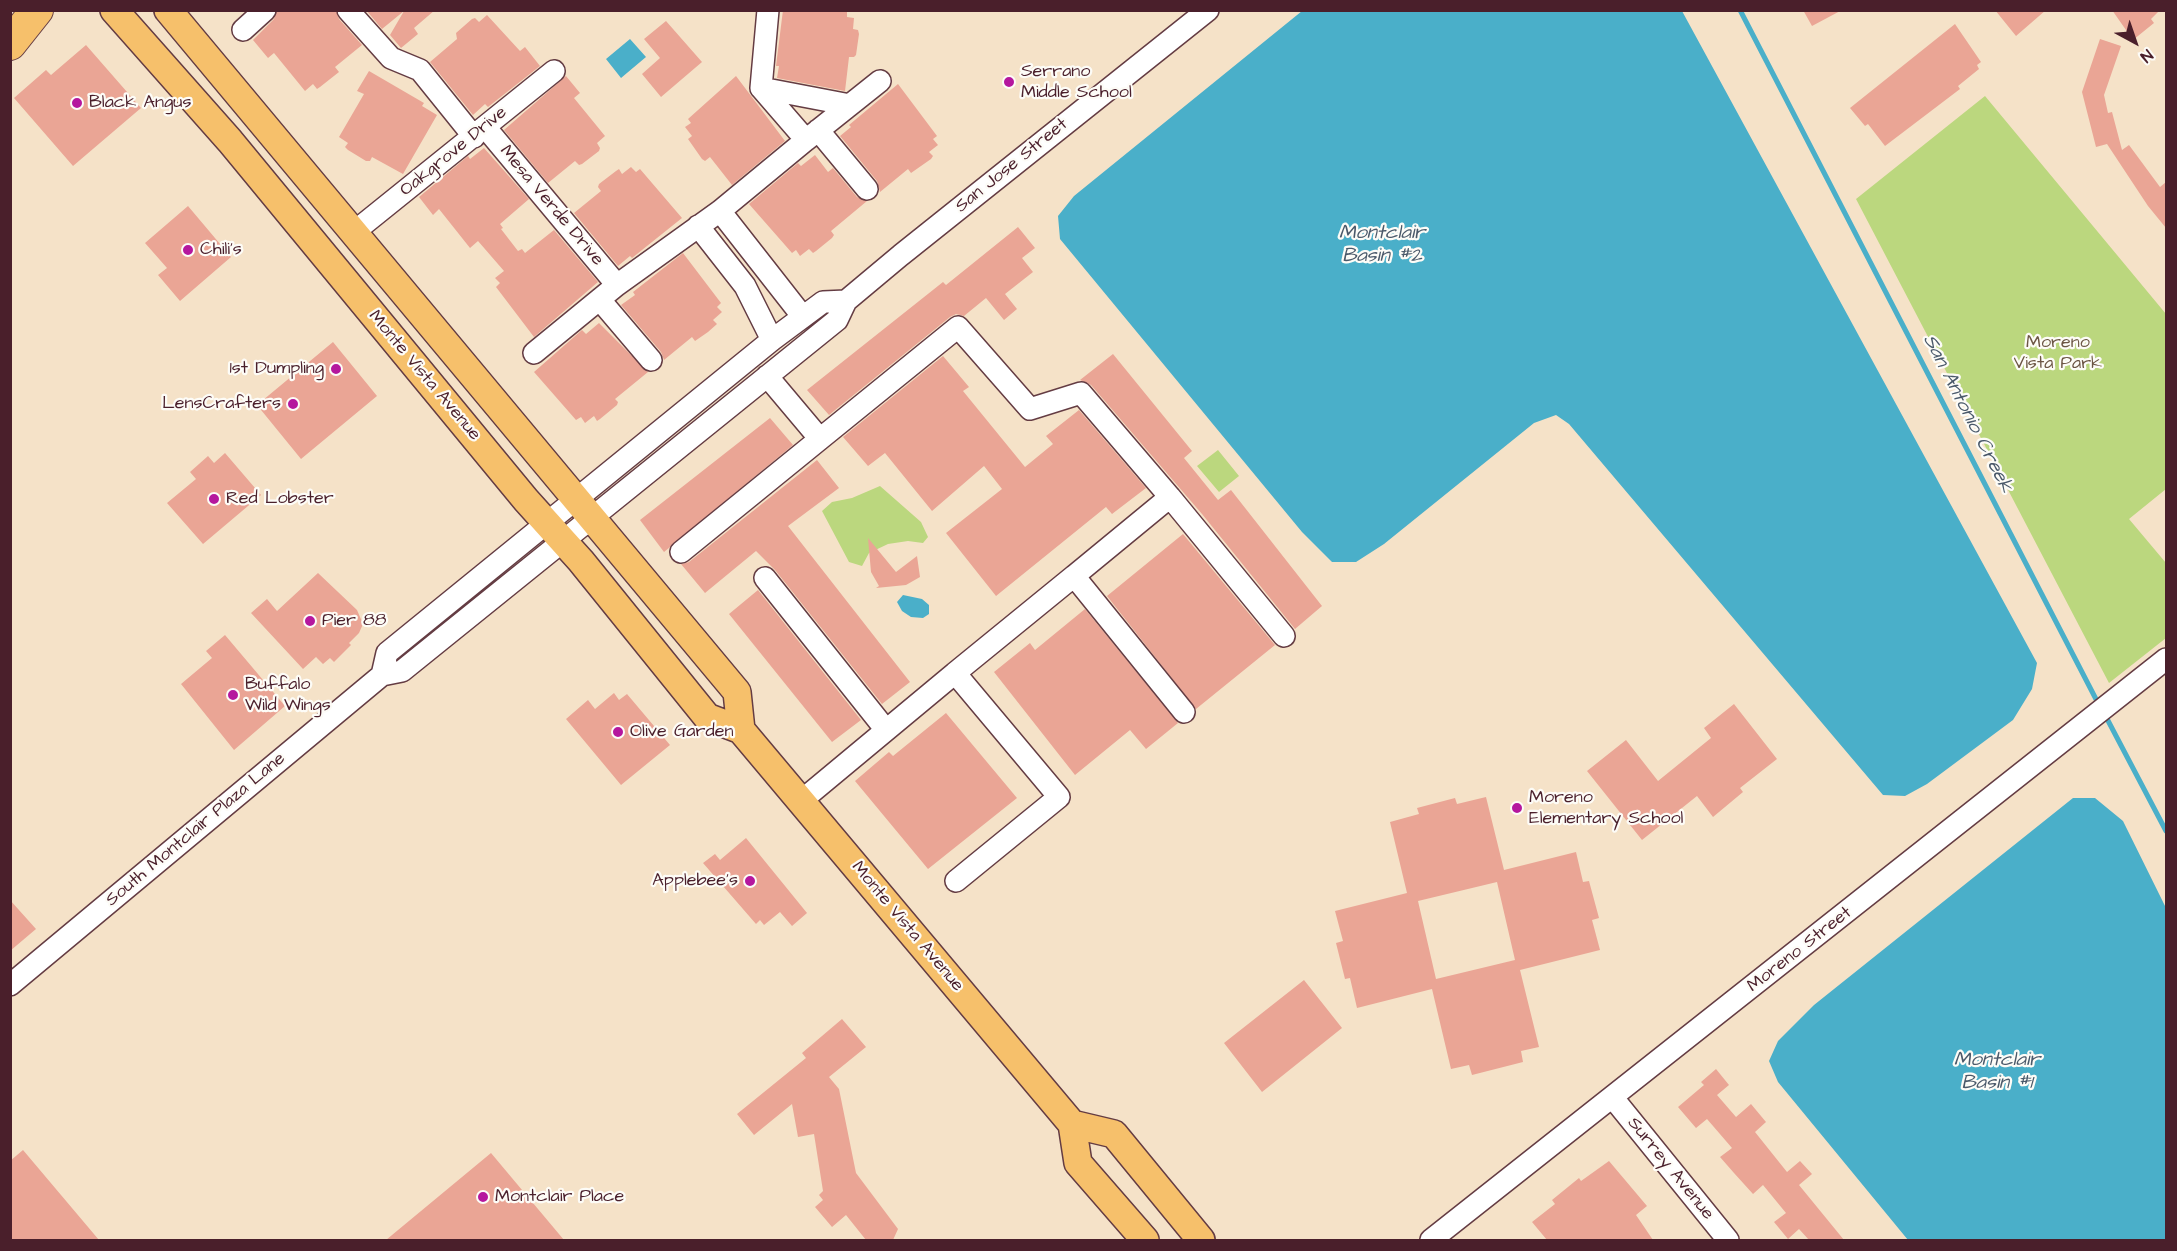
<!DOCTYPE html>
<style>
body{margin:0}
#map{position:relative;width:2177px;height:1251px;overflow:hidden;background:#f5e2c8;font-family:"Architects Daughter",sans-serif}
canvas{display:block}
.frame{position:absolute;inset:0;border:12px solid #4a1f2b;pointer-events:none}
.north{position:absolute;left:2105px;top:12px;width:60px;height:60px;-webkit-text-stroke:4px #fdfcf7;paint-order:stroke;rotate:140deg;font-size:16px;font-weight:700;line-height:24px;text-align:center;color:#4a1f2b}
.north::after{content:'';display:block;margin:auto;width:21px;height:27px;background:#4a1f2b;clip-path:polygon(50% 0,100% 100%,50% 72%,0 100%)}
</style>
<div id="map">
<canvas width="2177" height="1251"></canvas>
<div class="frame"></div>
<div class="north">N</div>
</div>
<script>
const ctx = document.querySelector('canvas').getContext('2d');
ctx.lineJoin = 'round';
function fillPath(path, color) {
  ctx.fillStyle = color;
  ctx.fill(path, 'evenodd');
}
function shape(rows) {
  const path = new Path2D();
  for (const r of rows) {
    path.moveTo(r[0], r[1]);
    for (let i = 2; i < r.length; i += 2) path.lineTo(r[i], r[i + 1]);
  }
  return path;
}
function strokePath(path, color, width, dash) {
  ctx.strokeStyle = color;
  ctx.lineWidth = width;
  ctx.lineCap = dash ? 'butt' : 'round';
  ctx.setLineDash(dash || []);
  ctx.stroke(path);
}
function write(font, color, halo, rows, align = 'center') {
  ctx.font = font + ' "Architects Daughter",sans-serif';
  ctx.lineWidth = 4.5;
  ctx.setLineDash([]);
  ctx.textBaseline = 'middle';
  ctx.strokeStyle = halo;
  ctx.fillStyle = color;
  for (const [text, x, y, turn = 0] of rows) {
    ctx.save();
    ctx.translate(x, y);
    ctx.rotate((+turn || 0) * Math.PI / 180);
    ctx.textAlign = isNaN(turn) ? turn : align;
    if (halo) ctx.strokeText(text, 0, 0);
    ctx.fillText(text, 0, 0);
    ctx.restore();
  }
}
const green = shape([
 [1985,96,2166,314,2166,489,2129,519,2166,563,2166,638,2109,683,1856,199],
 [1218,450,1239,476,1219,492,1197,466],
 [880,486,921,522,928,537,923,543,908,541,888,544,869,553,862,566,849,562,822,511,832,502,852,498]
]);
const water = shape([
 [1302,11,1682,11,2037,663,2032,689,2013,720,1927,784,1905,796,1883,795,1569,424,1556,415,1534,423,1384,544,1356,562,1332,562,1302,532,1060,239,1058,216,1074,196],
 [630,39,646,57,621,78,606,59],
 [903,595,922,599,929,605,929,614,923,618,911,617,902,611,897,602],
 [2073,798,2095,798,2123,821,2166,908,2166,1240,1908,1240,1778,1082,1769,1061,1778,1041,1814,1005]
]);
const stream = shape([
 [1740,10,2099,705],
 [2104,713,2166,831]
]);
const building = shape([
 [277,10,336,10,339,19,362,45,335,67,339,72,320,87,317,89,313,84,305,91,274,53,268,58,253,40,274,19],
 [366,10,435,10,414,28,418,34,401,48,390,35,404,11,382,29],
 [783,10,847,12,847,17,854,18,853,29,858,30,859,34,856,55,854,57,849,57,845,91,777,78,779,66,776,66],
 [1803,10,1842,10,1812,26],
 [1995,10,2046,10,2016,36],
 [2112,10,2160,10,2151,19,2154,23,2133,40],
 [487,15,520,51,525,47,540,66,488,107,485,104,473,115,430,62,457,39,456,33,472,19,475,18,479,22],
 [666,21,702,62,661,97,642,74,660,58,644,39],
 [1955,24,1981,62,1977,65,1979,69,1958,86,1960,89,1885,146,1868,124,1865,126,1850,108],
 [2100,39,2121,46,2104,95,2108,113,2112,112,2122,150,2129,145,2160,187,2166,182,2166,228,2148,206,2107,144,2096,147,2082,92],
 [86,45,141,108,73,166,14,98,46,70,51,75],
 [369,71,424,103,422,106,437,115,403,174,372,157,370,161,366,161,348,150,345,147,348,143,339,137,364,94,357,91],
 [566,76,580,93,574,98,605,136,597,143,600,148,599,151,582,164,579,165,575,161,548,183,504,130],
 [736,76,785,141,732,185,710,157,705,161,702,159,688,139,692,136,685,127,691,123,688,119],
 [898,84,937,136,933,139,938,145,929,152,933,156,931,159,911,173,908,169,880,192,877,181,840,136,851,127,849,125],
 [484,148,529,199,500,224,503,228,501,229,518,251,522,249,525,253,554,230,598,282,534,337,496,287,500,283,495,278,504,271,478,241,470,248,439,209,433,215,419,197,468,156,470,159],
 [815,155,828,172,833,168,857,197,867,201,831,231,834,235,832,238,816,251,813,253,809,249,800,256,796,250,792,253,749,204,798,163,801,166],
 [631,167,636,172,640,169,682,218,632,258,630,256,618,266,574,213,601,191,598,187,599,184,616,171,619,169,622,174],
 [188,206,231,257,180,301,158,275,167,268,145,243],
 [1018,227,1035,248,1022,258,1033,272,1005,294,1017,309,1004,320,986,298,964,316,956,314,950,317,829,415,807,390,943,282,946,285],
 [683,253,721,303,717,307,722,312,713,320,717,324,708,332,695,341,692,337,664,360,661,352,621,305,635,295,633,292],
 [599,323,648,372,615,399,618,402,617,405,600,419,597,421,594,416,585,423,581,417,576,420,534,372,582,330,586,334],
 [333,342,377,396,301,459,257,405],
 [1113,354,1192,451,1184,458,1218,500,1231,490,1322,606,1295,629,1202,514,1091,385,1080,380],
 [943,356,969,387,963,391,1025,467,1053,444,1046,436,1079,410,1146,488,1112,514,1106,507,996,596,946,533,1002,489,984,466,932,511,885,453,868,466,843,437],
 [770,418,793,445,664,552,640,520],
 [225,453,261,495,203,544,167,503,196,479,190,472,208,456,214,463],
 [817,460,839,488,788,526,910,682,882,704,775,570,756,551,705,593,681,564,689,562],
 [1183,534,1275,645,1196,709,1107,596],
 [868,538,896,572,917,556,920,577,906,585,876,588,879,586,871,572],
 [318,573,357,610,363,624,359,633,349,643,351,645,334,662,330,658,323,664,316,657,303,669,251,613,267,599,277,611],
 [758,590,861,720,832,742,729,614],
 [1085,609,1178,723,1146,749,1130,730,1075,775,994,672,1030,643,1035,650],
 [225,635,285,706,234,750,181,684,212,658,206,651],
 [614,693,619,700,627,694,670,745,621,785,566,719,588,700,595,709],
 [1734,704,1777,759,1740,788,1743,792,1713,817,1697,796,1642,840,1587,771,1626,740,1658,781,1711,738,1704,728],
 [946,713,1017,798,928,869,855,781,889,752,893,756],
 [1486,797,1504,870,1576,852,1583,882,1589,881,1599,918,1592,920,1600,950,1520,970,1539,1047,1521,1051,1523,1062,1472,1075,1469,1065,1451,1069,1432,989,1357,1008,1350,978,1345,979,1336,943,1343,941,1335,911,1407,893,1390,822,1419,814,1417,808,1455,798,1457,804],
 [1497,882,1515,960,1436,979,1418,901],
 [746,838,807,913,792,926,780,912,764,925,760,920,756,924,703,863,715,854,720,860],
 [10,900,36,929,10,951],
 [1304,980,1342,1028,1262,1092,1224,1043],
 [842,1019,866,1047,829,1077,839,1089,856,1173,898,1229,893,1240,866,1240,846,1215,832,1227,815,1207,823,1200,819,1195,823,1191,814,1134,798,1137,792,1104,754,1135,737,1114,806,1058,802,1053],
 [1716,1069,1729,1085,1717,1095,1736,1117,1751,1104,1766,1122,1755,1132,1787,1172,1800,1161,1812,1174,1799,1185,1844,1240,1809,1240,1799,1229,1788,1239,1774,1222,1786,1213,1763,1185,1753,1194,1734,1173,1720,1157,1732,1148,1707,1119,1696,1128,1678,1107,1704,1085,1701,1082],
 [23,1150,99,1240,10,1240,10,1161],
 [491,1153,564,1240,386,1240],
 [1609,1161,1647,1206,1636,1215,1653,1240,1547,1240,1532,1222,1555,1204,1552,1200,1579,1178,1581,1181]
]);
const minor = shape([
 [348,10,391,58,420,70,474,137],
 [243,30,265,10],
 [761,88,850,105],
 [761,88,768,10],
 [485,127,617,285],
 [818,130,867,189],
 [806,140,880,81],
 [720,211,803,317],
 [698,226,745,286,772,340],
 [354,232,554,71],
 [600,300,651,360],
 [534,353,617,285,720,211,806,140,761,88],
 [820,439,958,327,1030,409,1081,393,1170,497],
 [681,552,820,439,767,376],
 [1074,576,1170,497,1284,636],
 [765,578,886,730],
 [955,673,1074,576,1184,712],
 [382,675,387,653,772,340,823,302,846,301],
 [801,801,955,673,1059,797,956,881],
 [10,985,382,675,402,671,837,320,846,301,901,255,1208,10],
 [1613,1098,1728,1240],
 [1431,1240,2166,659]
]);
const major = shape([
 [114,10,230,141,526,500,581,561,707,717,741,730,1072,1124,1078,1163,1145,1240],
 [168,10,737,692,741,730],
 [1072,1124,1114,1134,1201,1240]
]);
const highway = shape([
 [10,44,37,10]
]);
const markers = [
 [1009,82,6,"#b5179e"],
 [77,103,6,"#b5179e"],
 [188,250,6,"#b5179e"],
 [336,369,6,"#b5179e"],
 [293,404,6,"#b5179e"],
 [214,499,6,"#b5179e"],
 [310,621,6,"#b5179e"],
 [233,695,6,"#b5179e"],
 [618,732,6,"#b5179e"],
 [1517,808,6,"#b5179e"],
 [750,881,6,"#b5179e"],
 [483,1197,6,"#b5179e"]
];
const poiNames = [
 ["Serrano",1021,72],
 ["Middle School",1021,93],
 ["Black Angus",89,103],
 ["Chili's",200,250],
 ["1st Dumpling",324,369,"right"],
 ["LensCrafters",281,404,"right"],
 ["Red Lobster",226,499],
 ["Pier 88",322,621],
 ["Buffalo",245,685],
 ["Wild Wings",245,706],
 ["Olive Garden",630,732],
 ["Moreno",1529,798],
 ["Elementary School",1529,819],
 ["Applebee's",738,881,"right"],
 ["Montclair Place",495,1197]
];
const streetNames = [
 ["Oakgrove Drive",454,152,-39],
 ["San Jose Street",1012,166,-39],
 ["Mesa Verde Drive",551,206,50],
 ["Monte Vista Avenue",424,376,50],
 ["South Montclair Plaza Lane",196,830,-40],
 ["Monte Vista Avenue",907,927,50],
 ["Moreno Street",1800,950,-38],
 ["Surrey Avenue",1670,1169,51]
];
const parkNames = [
 ["Moreno",2058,343],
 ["Vista Park",2058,364]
];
const waterNames = [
 ["Montclair",1382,234],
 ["Basin #2",1382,257],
 ["San Antonio Creek",1967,414,63],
 ["Montclair",1997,1061],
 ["Basin #1",1997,1084]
];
fillPath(green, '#bbd77e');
fillPath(water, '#4aafc9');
strokePath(stream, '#4aafc9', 5);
fillPath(building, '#eaa595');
strokePath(minor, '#643c43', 24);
strokePath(major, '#643c43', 30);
strokePath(highway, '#643c43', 34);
strokePath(minor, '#fff', 21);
strokePath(major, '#f6c06b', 27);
strokePath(highway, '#f6c06b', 32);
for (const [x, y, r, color] of markers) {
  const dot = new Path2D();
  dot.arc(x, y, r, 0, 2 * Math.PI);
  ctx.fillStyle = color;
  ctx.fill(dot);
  strokePath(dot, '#fdfcf7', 2);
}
write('18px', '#4a1f2b', '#fdfcf7', poiNames, 'left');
write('18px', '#4a1f2b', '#fdfcf7', streetNames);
write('18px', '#6c5644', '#fdfcf7', parkNames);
write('italic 20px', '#4a596a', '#fdfcf7', waterNames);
</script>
